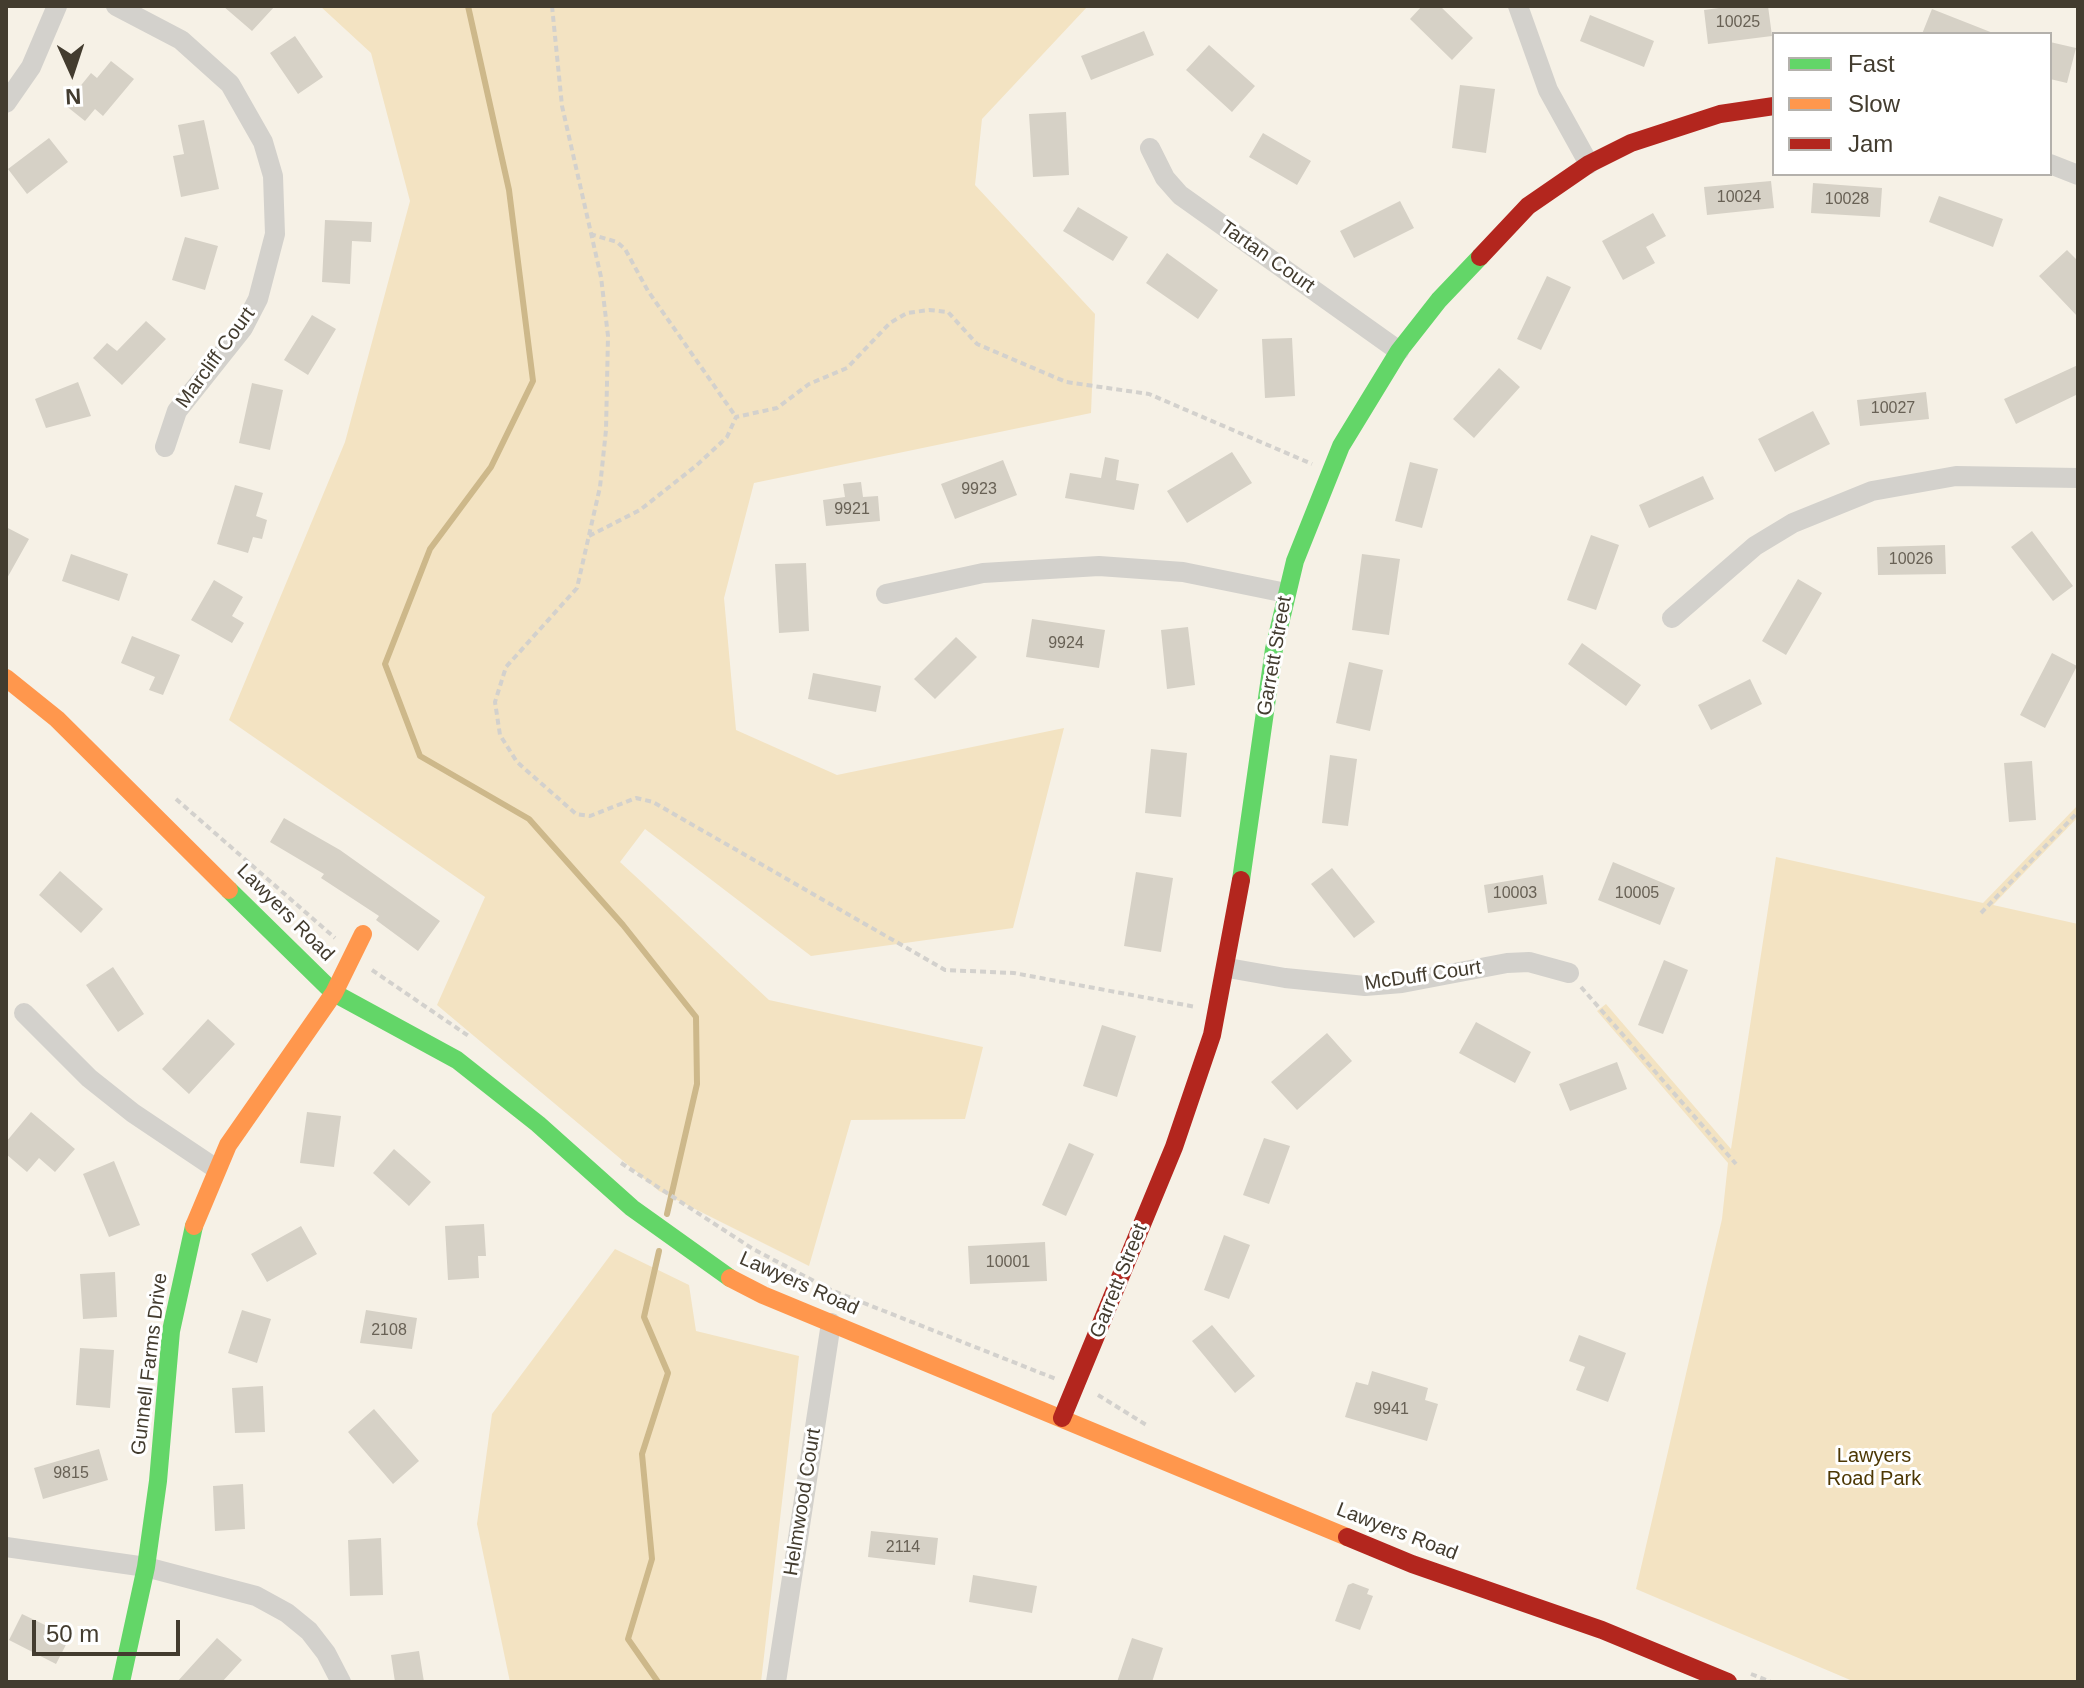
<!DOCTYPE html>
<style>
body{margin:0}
#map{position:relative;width:2084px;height:1688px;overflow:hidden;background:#f6f1e6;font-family:Helvetica,sans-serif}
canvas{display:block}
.frame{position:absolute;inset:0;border:8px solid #433c2f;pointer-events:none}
.legend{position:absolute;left:1772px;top:32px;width:280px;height:144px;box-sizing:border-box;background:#fff;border:2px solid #b4b1ac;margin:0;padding:10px 14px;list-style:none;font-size:24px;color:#433c2f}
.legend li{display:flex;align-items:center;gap:16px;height:40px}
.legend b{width:40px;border:2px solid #b4b1ac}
.north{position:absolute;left:32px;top:32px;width:80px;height:80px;-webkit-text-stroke:6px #fff;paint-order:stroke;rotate:177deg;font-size:22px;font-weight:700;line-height:32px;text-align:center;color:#433c2f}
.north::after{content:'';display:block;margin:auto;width:28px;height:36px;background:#433c2f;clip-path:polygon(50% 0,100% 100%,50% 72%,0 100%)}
.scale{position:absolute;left:32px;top:1620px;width:148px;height:36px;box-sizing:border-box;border:4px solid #433c2f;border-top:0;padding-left:10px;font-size:24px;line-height:28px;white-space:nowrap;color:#433c2f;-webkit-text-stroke:6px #fff;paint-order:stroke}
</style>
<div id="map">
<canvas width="2084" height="1688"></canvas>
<div class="frame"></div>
<ul class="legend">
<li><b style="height:10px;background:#63d668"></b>Fast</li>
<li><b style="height:10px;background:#ff974d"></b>Slow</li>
<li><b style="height:10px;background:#b3261e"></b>Jam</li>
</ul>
<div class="north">N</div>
<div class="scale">50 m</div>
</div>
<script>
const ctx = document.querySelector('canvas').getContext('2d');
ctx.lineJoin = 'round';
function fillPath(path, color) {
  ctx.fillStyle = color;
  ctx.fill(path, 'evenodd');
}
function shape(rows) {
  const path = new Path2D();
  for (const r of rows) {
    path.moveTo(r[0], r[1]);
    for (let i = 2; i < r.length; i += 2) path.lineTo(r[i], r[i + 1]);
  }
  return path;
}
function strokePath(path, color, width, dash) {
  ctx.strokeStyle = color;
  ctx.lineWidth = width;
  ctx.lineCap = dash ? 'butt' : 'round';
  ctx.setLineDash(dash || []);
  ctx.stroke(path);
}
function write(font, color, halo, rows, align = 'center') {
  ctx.font = font + ' Helvetica,sans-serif';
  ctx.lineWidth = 6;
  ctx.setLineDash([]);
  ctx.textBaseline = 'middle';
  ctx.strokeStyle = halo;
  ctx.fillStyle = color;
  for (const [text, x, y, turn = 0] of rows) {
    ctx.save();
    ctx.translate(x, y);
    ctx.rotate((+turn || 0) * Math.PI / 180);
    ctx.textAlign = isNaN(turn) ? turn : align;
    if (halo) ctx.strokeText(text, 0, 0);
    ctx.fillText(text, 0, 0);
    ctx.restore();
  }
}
const green = shape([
 [320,6,1088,6,982,119,975,185,1095,314,1091,413,754,483,724,598,736,730,837,775,1064,728,1013,928,811,956,645,829,620,862,769,1000,983,1047,965,1119,851,1120,809,1266,659,1191,437,1005,485,897,229,720,345,442,410,201,371,53],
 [2078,805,2078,817,1993,905,2078,924,2078,1682,1855,1682,1636,1589,1722,1219,1728,1163,1597,1011,1606,1004,1731,1149,1776,857,1983,903],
 [615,1249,689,1285,696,1331,799,1356,761,1682,510,1682,477,1524,492,1414]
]);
const stream = shape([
 [468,6,509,190,533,381,491,467,430,549,385,664,420,756,529,819,623,925,696,1017,697,1084,667,1214],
 [658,1682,628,1639,652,1559,642,1454,668,1373,644,1317,659,1251]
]);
const building = shape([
 [223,6,275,6,252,31],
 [1422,6,1440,6,1473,38,1452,60,1410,19],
 [1734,6,1768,6,1772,36,1708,44,1704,10],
 [1932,9,1993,33,1992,34,1922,34],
 [1590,15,1654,41,1644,67,1580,41],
 [1144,31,1154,55,1091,80,1081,56],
 [295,36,323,77,298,94,270,53],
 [2050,42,2076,48,2067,83,2050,79],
 [1209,45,1255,86,1232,112,1186,70],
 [111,61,134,79,103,116,95,109,85,121,65,105,91,73,97,78],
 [1460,85,1495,89,1486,153,1452,148],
 [1066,112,1069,175,1033,177,1029,114],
 [204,120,219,189,181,197,173,156,184,154,178,125],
 [1263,133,1311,161,1297,185,1249,157],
 [49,138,68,162,27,194,8,169],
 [1771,181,1774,208,1707,215,1704,187],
 [1813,183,1882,188,1880,217,1811,213],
 [1939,196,2003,219,1993,247,1929,222],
 [1400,201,1414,228,1354,258,1340,231],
 [1078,207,1128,237,1113,261,1063,231],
 [1653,213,1666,236,1646,247,1655,263,1623,280,1602,241],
 [325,220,372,222,371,242,352,241,350,284,322,282],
 [185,237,218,246,205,290,172,280],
 [2067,250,2078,261,2078,317,2039,276],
 [1167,253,1218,290,1198,319,1146,283],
 [1547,276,1571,287,1541,350,1517,339],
 [312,315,336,329,308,375,284,360],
 [146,321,166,339,122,385,93,358,107,343,117,351],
 [1292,338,1295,396,1265,398,1262,339],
 [2078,365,2078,394,2016,424,2004,399],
 [1499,368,1520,387,1474,438,1453,419],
 [78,382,91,416,46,428,35,399],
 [252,383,283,390,270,450,239,443],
 [1926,392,1929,419,1860,426,1857,400],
 [1813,411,1830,444,1775,472,1758,439],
 [1232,452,1252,483,1187,523,1167,491],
 [1105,457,1119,460,1116,480,1139,484,1134,510,1065,498,1070,473,1101,478],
 [1003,460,1017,495,955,519,941,484],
 [1410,462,1438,469,1422,528,1395,521],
 [1703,476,1714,499,1649,528,1639,505],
 [861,482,863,497,878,496,880,521,826,526,823,500,845,497,843,484],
 [235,485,263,493,256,516,267,520,262,539,253,537,248,553,217,544],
 [6,527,29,539,6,580],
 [2032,531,2073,586,2053,601,2011,547],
 [1591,535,1619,545,1596,610,1567,600],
 [1945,545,1946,574,1878,575,1877,547],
 [71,554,128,574,119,601,62,581],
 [1362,554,1400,559,1389,635,1352,630],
 [806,563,809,631,779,633,775,564],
 [1798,579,1822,593,1786,655,1762,641],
 [214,580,243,597,232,616,244,623,232,643,191,620],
 [1032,619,1105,630,1099,668,1026,657],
 [1188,627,1195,685,1167,689,1161,630],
 [132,636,180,655,163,695,149,690,155,677,121,663],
 [956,637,977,657,935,699,914,679],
 [1582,643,1641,685,1626,706,1568,664],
 [2052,653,2077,666,2045,728,2020,715],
 [1349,662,1383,670,1370,731,1336,723],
 [813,673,881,686,876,712,808,699],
 [1750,679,1762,704,1711,730,1698,705],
 [1151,749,1187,753,1181,817,1145,813],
 [1330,755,1357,759,1348,826,1322,823],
 [2032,761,2036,820,2009,822,2004,763],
 [284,818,340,850,440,921,418,951,376,920,379,916,321,878,324,874,270,842],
 [1613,862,1675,888,1660,925,1598,900],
 [1332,868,1375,922,1354,938,1311,884],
 [60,871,103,909,81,933,39,895],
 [1136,872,1173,878,1161,952,1124,946],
 [1543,875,1547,904,1488,913,1484,885],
 [1664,960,1688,970,1663,1034,1638,1025],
 [113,967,144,1014,118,1032,86,985],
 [208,1019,235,1044,189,1094,162,1069],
 [1476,1022,1531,1052,1515,1083,1459,1053],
 [1102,1025,1136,1036,1117,1097,1083,1086],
 [1327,1033,1352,1061,1297,1110,1271,1082],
 [1617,1062,1627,1089,1570,1111,1559,1084],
 [31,1112,75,1149,55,1172,39,1158,27,1172,6,1154,6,1142],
 [307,1112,341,1116,334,1167,300,1163],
 [1264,1138,1290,1146,1269,1204,1243,1195],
 [1069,1143,1094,1154,1066,1216,1042,1205],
 [394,1149,431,1182,409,1206,373,1173],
 [114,1161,140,1225,109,1237,83,1174],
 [484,1224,486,1256,478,1256,479,1278,448,1280,445,1226],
 [301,1226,317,1254,267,1282,251,1254],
 [1224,1235,1250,1245,1229,1299,1204,1290],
 [1045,1242,1047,1281,970,1284,968,1246],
 [115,1272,117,1317,83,1319,80,1274],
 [242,1310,271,1319,257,1363,228,1353],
 [366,1310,417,1318,412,1349,360,1343],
 [1212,1325,1255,1376,1235,1393,1192,1341],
 [1579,1335,1626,1353,1608,1402,1576,1390,1585,1367,1569,1361],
 [80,1348,114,1350,110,1408,76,1405],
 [1372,1371,1428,1388,1425,1400,1438,1404,1427,1441,1345,1417,1356,1382,1368,1385],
 [263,1386,265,1432,235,1433,232,1388],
 [374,1409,419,1461,393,1484,348,1432],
 [99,1449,108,1480,43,1499,34,1468],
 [243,1484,245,1529,215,1531,213,1486],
 [871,1531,938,1538,935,1565,868,1557],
 [381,1538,383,1595,350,1596,348,1540],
 [973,1575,1037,1586,1032,1613,969,1602],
 [1353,1583,1369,1589,1367,1594,1373,1596,1360,1630,1335,1621,1348,1585],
 [22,1614,70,1637,56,1664,9,1640],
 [217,1638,242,1660,222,1682,177,1682],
 [1132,1638,1163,1648,1152,1682,1117,1682],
 [419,1651,424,1682,395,1682,391,1655]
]);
const path = shape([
 [552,6,562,106,601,277,608,336,606,430,600,487,577,588,506,667,495,702,500,735,517,762,576,814,590,816,636,798,653,802,945,970,1014,973,1196,1007],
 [590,234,617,242,625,249,648,291,736,417],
 [589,536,640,510,697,465,727,437,736,417,777,408,809,384,847,368,890,323,907,313,929,310,948,312,977,344,1066,382,1149,394,1312,464],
 [176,799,335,938],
 [1981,913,2078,812],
 [372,970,470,1037],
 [1581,987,1736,1164],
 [621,1163,753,1249,831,1290,1056,1379],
 [1098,1395,1148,1426],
 [1751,1674,1771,1682]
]);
const street = shape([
 [116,6,181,40,230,84,263,142,273,176,275,234,258,299,243,328,177,411,165,447],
 [1518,6,1548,90,1589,164],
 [6,103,31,67,57,6],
 [1150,148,1165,178,1180,195,1399,351],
 [2050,164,2078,175],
 [886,594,983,573,1099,566,1183,572,1286,593],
 [1672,618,1755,546,1793,523,1872,491,1956,476,2078,478],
 [1228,968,1285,978,1365,986,1402,983,1507,963,1529,962,1569,973],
 [24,1013,89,1078,133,1113,215,1168],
 [6,1547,146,1567,256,1596,287,1613,309,1631,326,1653,341,1682],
 [776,1682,831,1323]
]);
const fast = shape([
 [1241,880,1274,649,1295,561,1341,446,1399,351,1439,300,1480,257],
 [229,890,334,993,457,1060,538,1124,632,1208,730,1278],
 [121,1682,146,1567,158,1481,171,1331,194,1226]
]);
const slow = shape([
 [6,678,57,719,229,890],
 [194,1226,228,1145,334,993,363,934],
 [730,1278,763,1295,1347,1537]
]);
const jam = shape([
 [1480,257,1528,206,1589,164,1631,143,1720,114,1774,106],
 [1062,1418,1174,1147,1212,1035,1241,880],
 [1347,1537,1412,1564,1602,1630,1728,1682]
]);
const numberNames = [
 ["10025",1738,23],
 ["10024",1739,198],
 ["10028",1847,200],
 ["10027",1893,409],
 ["9923",979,490],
 ["9921",852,510],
 ["10026",1911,560],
 ["9924",1066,644],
 ["10003",1515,894],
 ["10005",1637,894],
 ["10001",1008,1263],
 ["2108",389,1331],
 ["9941",1391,1410],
 ["9815",71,1474],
 ["2114",903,1548]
];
const streetNames = [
 ["Tartan Court",1267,257,35],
 ["Marcliff Court",216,358,-54],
 ["Garrett Street",1275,656,-80],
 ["Lawyers Road",285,913,45],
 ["McDuff Court",1423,976,-8],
 ["Garrett Street",1119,1281,-68],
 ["Lawyers Road",799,1284,24],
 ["Gunnell Farms Drive",150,1364,-83],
 ["Helmwood Court",803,1502,-81],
 ["Lawyers Road",1397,1532,21]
];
const parkNames = [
 ["Lawyers",1874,1456],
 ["Road Park",1874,1479]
];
fillPath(green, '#f3e3c2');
strokePath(stream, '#cdb88a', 6);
fillPath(building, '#d6d1c6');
strokePath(path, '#d3d1cd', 4, [6, 4]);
strokePath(street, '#d3d1cc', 20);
strokePath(fast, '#63d668', 18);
strokePath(slow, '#ff974d', 18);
strokePath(jam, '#b3261e', 18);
write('16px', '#686155', null, numberNames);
write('20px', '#433c2f', '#fff', streetNames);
write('20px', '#4d3804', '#fff', parkNames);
</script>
